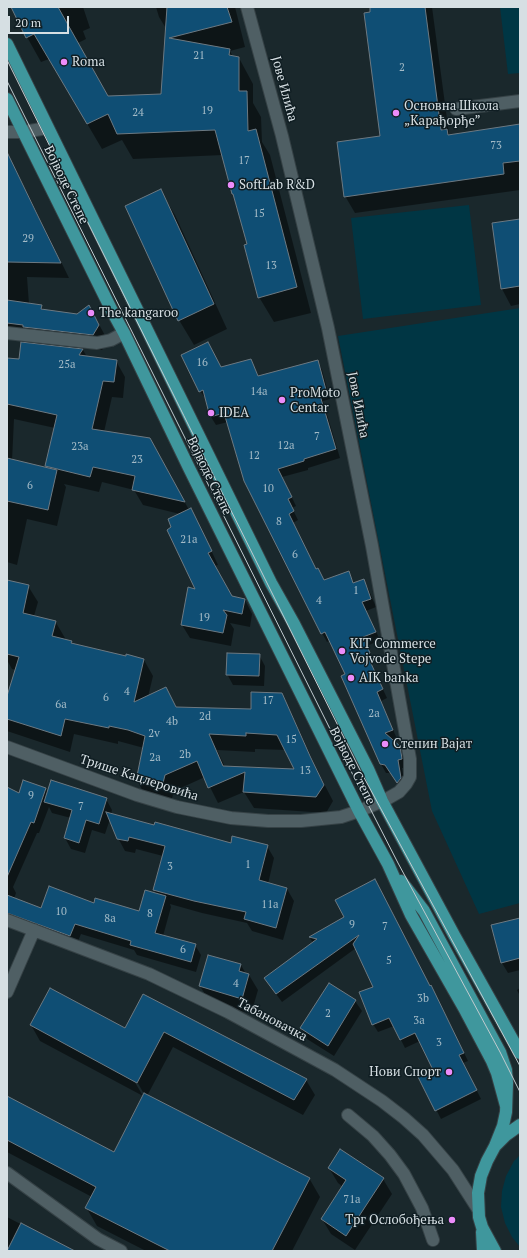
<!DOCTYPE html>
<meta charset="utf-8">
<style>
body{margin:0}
#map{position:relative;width:527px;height:1258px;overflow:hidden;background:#1a282c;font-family:"PT Serif",serif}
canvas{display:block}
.frame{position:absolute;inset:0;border:8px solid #d6dfe3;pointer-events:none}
.scale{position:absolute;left:8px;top:16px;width:61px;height:18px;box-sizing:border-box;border:2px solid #d6dfe3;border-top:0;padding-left:5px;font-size:12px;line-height:14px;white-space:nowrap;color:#d6dfe3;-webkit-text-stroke:3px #101e23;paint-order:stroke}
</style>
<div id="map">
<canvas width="527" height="1258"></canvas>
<div class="frame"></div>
<div class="scale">20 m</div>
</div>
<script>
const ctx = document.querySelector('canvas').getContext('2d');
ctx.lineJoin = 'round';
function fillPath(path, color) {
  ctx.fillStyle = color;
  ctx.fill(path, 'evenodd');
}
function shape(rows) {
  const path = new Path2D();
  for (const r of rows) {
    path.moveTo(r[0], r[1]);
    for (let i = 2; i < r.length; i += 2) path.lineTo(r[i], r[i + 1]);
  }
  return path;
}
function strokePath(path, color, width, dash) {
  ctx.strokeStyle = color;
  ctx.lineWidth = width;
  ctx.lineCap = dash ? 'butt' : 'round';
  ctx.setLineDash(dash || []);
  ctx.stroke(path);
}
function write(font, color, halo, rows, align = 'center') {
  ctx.font = font + ' "PT Serif",serif';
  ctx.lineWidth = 3;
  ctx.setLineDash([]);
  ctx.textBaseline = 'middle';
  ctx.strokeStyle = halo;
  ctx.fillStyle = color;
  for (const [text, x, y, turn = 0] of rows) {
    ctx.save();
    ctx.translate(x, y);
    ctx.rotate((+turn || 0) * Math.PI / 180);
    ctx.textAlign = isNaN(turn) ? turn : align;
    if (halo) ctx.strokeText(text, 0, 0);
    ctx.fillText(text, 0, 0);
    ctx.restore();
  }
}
const green = shape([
 [500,7,520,7,520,73,508,74],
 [469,205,481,305,363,319,351,218],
 [520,308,520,903,479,914,432,811,338,336],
 [520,1155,520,1247,512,1237,505,1223,501,1207,502,1191,506,1176,514,1161]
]);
const shadow = shape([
 [12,7,83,7,90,28,83,31,86,39,78,43,108,97,162,95,167,30,159,17,156,7,235,7,245,47,230,51,233,57,239,58,253,84,253,103,261,117,262,142,270,155,311,313,274,322,259,297,248,245,223,155,133,159,122,140,102,149,49,59,41,62,27,37],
 [371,7,432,7,449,134,450,135,520,125,520,190,355,213,345,196,381,137],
 [7,158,10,159,19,176,69,278,27,277,29,304,41,306,44,310,77,315,89,306,108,341,102,350,82,348,87,357,116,361,125,377,123,398,112,397,104,432,159,455,189,510,198,522,218,565,215,566,232,598,245,600,252,614,250,627,230,623,234,629,231,646,190,638,182,625,197,590,173,528,180,514,143,505,134,490,102,482,99,492,64,484,66,487,57,526,27,519,17,565,7,562,7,359,20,360,34,345,32,341,7,336],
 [14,419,55,428,46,466,48,469,12,461],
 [160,191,175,215,227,329,194,345,179,320],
 [520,220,520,304,511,306,502,289],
 [251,360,259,377,318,361,322,370,330,399,323,401,340,458,308,468,308,470,282,477,296,506,292,508,298,520,293,523,316,570,324,581,348,572,354,583,363,580,368,588,376,607,366,611,380,640,367,646,374,662,371,664,387,698,381,701,397,739,392,741,399,747,404,756,407,768,402,768,405,787,402,791,391,773,386,773,381,764,346,675,330,640,327,642,322,633,228,422,216,425,211,417,206,399,200,391,221,368],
 [7,581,28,586,38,602,34,616,55,621,65,638,64,640,71,642,73,645,126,657,144,660,153,676,148,697,166,689,177,708,252,710,281,694,290,710,319,774,333,801,326,813,254,808,244,792,218,803,205,777,174,791,171,802,146,797,137,780,144,748,118,741,118,744,74,734,70,752,7,731,7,691,9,692,16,670,12,669,7,660],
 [255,749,286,750,296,770,225,767,217,750,255,752],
 [259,655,265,666,264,686,233,685,227,674],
 [7,789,19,794,46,789,48,793,106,799,112,810,111,814,231,844,267,846,274,858,268,884,287,889,294,901,283,940,252,931,247,923,202,913,170,904,171,907,163,936,195,945,201,955,196,972,137,955,134,950,81,934,76,946,7,918],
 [49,807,52,813,71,818,65,838,71,849,85,853,92,830,105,834,110,819,118,838,125,851,135,853,136,849,163,856,154,890,156,894,140,912,95,905,42,909,14,899,16,893,13,887,37,833,39,833],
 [346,918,430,987,435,994,468,1061,463,1063,481,1099,441,1119,420,1078,435,1071,420,1041,405,1048,394,1026,378,1032,373,1024,374,987,356,948,282,1002,270,986,313,943,310,938],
 [520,919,520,970,508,973,502,963],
 [208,956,241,965,246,974,249,975,258,990,251,1014,209,1001,200,986],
 [520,988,520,996,517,990],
 [50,989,126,1029,144,995,306,1080,315,1095,303,1115,173,1047,147,1096,309,1178,320,1197,292,1251,146,1251,97,1226,86,1207,92,1197,7,1152,7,1097,114,1154,144,1096,144,1098,144,1094,135,1078,133,1079,143,1096,40,1041,31,1025],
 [355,1001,362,1011,334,1056,307,1039,301,1028],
 [340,1150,383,1179,392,1194,355,1250,331,1234,322,1219,343,1187,338,1183,329,1168],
 [7,1217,73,1251,7,1251]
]);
const building = shape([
 [11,7,58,7,108,96,161,94,167,7,227,7,232,22,169,38,230,49,229,55,239,57,239,91,247,91,248,131,256,129,297,287,258,298,244,245,247,244,233,194,232,194,215,130,117,134,108,114,87,124,34,34,26,38,11,7],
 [370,7,425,7,441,130,447,129,448,135,520,124,520,161,503,163,504,174,344,197,337,142,380,136,364,13,370,12,370,7],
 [7,152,36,212,61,263,7,262,7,152],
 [161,189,214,304,178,321,125,206,161,189],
 [520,219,520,286,501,289,492,223,520,219],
 [7,300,42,305,41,309,77,314,89,305,99,325,93,335,23,327,23,325,7,323,7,300],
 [21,342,83,349,79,355,117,360,114,382,103,381,92,429,150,438,185,502,132,490,135,476,93,467,90,477,45,466,57,415,7,404,7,358,19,359,21,342],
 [208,342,221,367,251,359,258,376,318,360,326,390,319,392,336,449,304,459,304,461,278,469,292,497,288,499,294,511,289,514,316,569,318,568,324,580,349,571,353,583,364,579,371,599,362,602,376,632,363,637,370,653,367,655,383,689,377,692,393,730,385,733,400,746,402,759,398,760,401,778,397,783,385,765,380,764,341,676,345,674,325,632,321,634,244,481,224,413,210,417,203,390,199,392,181,355,208,342],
 [7,458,57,470,48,510,7,501,7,458],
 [191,508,212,551,208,553,232,596,245,599,242,614,223,610,227,615,223,633,181,625,188,587,195,589,167,530,171,527,168,519,191,508],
 [7,580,29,585,23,613,56,621,52,636,72,641,71,643,126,656,126,654,144,659,134,702,166,687,176,707,251,709,251,692,282,693,310,756,324,785,316,797,243,792,245,772,208,788,197,761,165,775,162,787,136,781,145,736,128,730,109,726,109,728,65,719,61,736,7,719,7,696,19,657,7,654,7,580],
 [246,733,277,735,294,769,223,766,209,734,246,736,246,733],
 [227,653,260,654,259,676,226,675,227,653],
 [23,780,46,788,34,823,31,822,7,877,7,787,19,793,23,780],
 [51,780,107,798,99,824,86,820,79,843,64,838,72,810,44,802,51,780],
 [106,812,154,825,155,822,231,843,232,836,268,845,259,880,287,888,276,928,244,919,246,912,194,901,153,890,165,846,129,837,128,841,117,839,106,812],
 [375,879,430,986,431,985,464,1053,459,1055,477,1090,435,1111,418,1077,433,1070,415,1033,400,1040,389,1018,372,1025,359,992,373,987,353,944,359,935,276,994,264,978,317,939,309,937,344,917,335,900,375,879],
 [49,886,94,903,95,898,139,911,145,890,166,896,155,933,196,944,191,962,130,945,131,941,75,924,70,936,7,913,7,895,41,908,49,886],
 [520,918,520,958,501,963,491,925,520,918],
 [208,955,241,964,239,971,249,974,242,999,199,986,208,955],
 [329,983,356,1000,328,1046,300,1028,329,983],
 [50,988,125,1028,143,994,307,1079,294,1100,164,1032,137,1083,30,1025,50,988],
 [144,1093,310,1178,272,1251,170,1251,85,1208,96,1187,7,1140,7,1096,114,1152,144,1093],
 [340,1149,384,1178,346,1236,321,1219,346,1180,328,1168,340,1149],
 [21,1223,75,1251,7,1251,21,1223]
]);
const minor = shape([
 [456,109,520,101],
 [7,132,24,132,47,128],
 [7,333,97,343,111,340,124,333],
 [7,747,137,795,177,807,231,818,268,821,301,821,341,817,359,811,385,800,399,792,406,784,410,777,410,759,372,546,328,328,282,136,247,7],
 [7,920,149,974,228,1012,335,1070,382,1101,404,1118,423,1135,453,1170,478,1209],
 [7,992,34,930],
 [348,1115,373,1136,390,1155,404,1174,422,1208,433,1240],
 [7,1173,98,1239,121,1251]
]);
const major = shape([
 [7,44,271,583,294,624,368,769,382,801,454,935,520,1053],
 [7,99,112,311,124,333,189,468,359,811,388,864,411,915,464,1008,492,1061,497,1073,506,1106],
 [401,881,424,911,500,1052,506,1070,507,1083,506,1112,503,1126,495,1146],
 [482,1232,483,1251],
 [495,1251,482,1227,479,1217,478,1193,481,1176,487,1161,495,1146,506,1135,520,1125]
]);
const tram = shape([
 [7,60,361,772,520,1066],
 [7,81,353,775,398,863,500,1052,520,1092]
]);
const markers = [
 [64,62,4,"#ec8cfa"],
 [396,113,4,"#ec8cfa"],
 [231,185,4,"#ec8cfa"],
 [91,313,4,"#ec8cfa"],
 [282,400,4,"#ec8cfa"],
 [211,413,4,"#ec8cfa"],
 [342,651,4,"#ec8cfa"],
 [351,678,4,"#ec8cfa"],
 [385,744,4,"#ec8cfa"],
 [449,1072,4,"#ec8cfa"],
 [452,1220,4,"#ec8cfa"]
];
const numberNames = [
 ["21",199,56],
 ["2",402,68],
 ["19",207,111],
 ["24",138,113],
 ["73",496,146],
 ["17",244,161],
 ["15",259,214],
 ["29",28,239],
 ["13",271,266],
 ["16",202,363],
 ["25a",67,365],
 ["14a",259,392],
 ["7",317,437],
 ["12a",286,446],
 ["23a",80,447],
 ["12",254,456],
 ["23",137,460],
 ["6",30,486],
 ["10",268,489],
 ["8",279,522],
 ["21a",189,540],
 ["6",295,555],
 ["1",356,591],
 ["4",319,601],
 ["19",204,618],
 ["4",127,692],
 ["6",106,698],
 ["17",268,701],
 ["6a",61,705],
 ["2a",374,714],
 ["2d",205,717],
 ["4b",172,722],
 ["2v",154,734],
 ["15",291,740],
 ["2b",185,755],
 ["2a",155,758],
 ["13",305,771],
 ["9",31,796],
 ["7",81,807],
 ["1",248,865],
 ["3",170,867],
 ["11a",270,905],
 ["10",61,912],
 ["8",150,914],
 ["8a",110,919],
 ["9",352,925],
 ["7",385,927],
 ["6",183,950],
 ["5",389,961],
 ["4",236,984],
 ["3b",423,999],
 ["2",328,1014],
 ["3a",419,1021],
 ["3",439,1043],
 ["71a",352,1200]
];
const poiNames = [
 ["Roma",72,62],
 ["Основна Школа",404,106],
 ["„Карађорђе”",404,121],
 ["SoftLab R&D",239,185],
 ["The kangaroo",99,313],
 ["ProMoto",290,393],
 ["Centar",290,408],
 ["IDEA",219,413],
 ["KIT Commerce",350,644],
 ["Vojvode Stepe",350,659],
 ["AIK banka",359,678],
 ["Степин Вајат",393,744],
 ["Нови Спорт",441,1072,"right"],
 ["Трг Ослобођења",444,1220,"right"]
];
const streetNames = [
 ["Јове Илића",284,89,75],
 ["Војводе Степе",66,185,64],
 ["Јове Илића",358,405,79],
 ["Војводе Степе",209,476,64],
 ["Војводе Степе",352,766,63],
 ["Трише Кацлеровића",139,778,18],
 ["Табановачка",272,1020,28]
];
fillPath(green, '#003644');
fillPath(shadow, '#0007');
fillPath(building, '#0f4e74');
strokePath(building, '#6c7982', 1);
strokePath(minor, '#364246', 14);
strokePath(major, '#364246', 14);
strokePath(minor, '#4f5f64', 12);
strokePath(major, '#3f979d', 12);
strokePath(tram, '#c1cbcf', 1);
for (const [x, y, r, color] of markers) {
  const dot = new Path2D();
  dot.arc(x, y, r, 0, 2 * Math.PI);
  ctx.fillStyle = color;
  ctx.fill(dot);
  strokePath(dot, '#101e23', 1.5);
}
write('11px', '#a4bbc7', null, numberNames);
write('13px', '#d6dfe3', '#101e23', poiNames, 'left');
write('13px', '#d6dfe3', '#101e23', streetNames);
</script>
